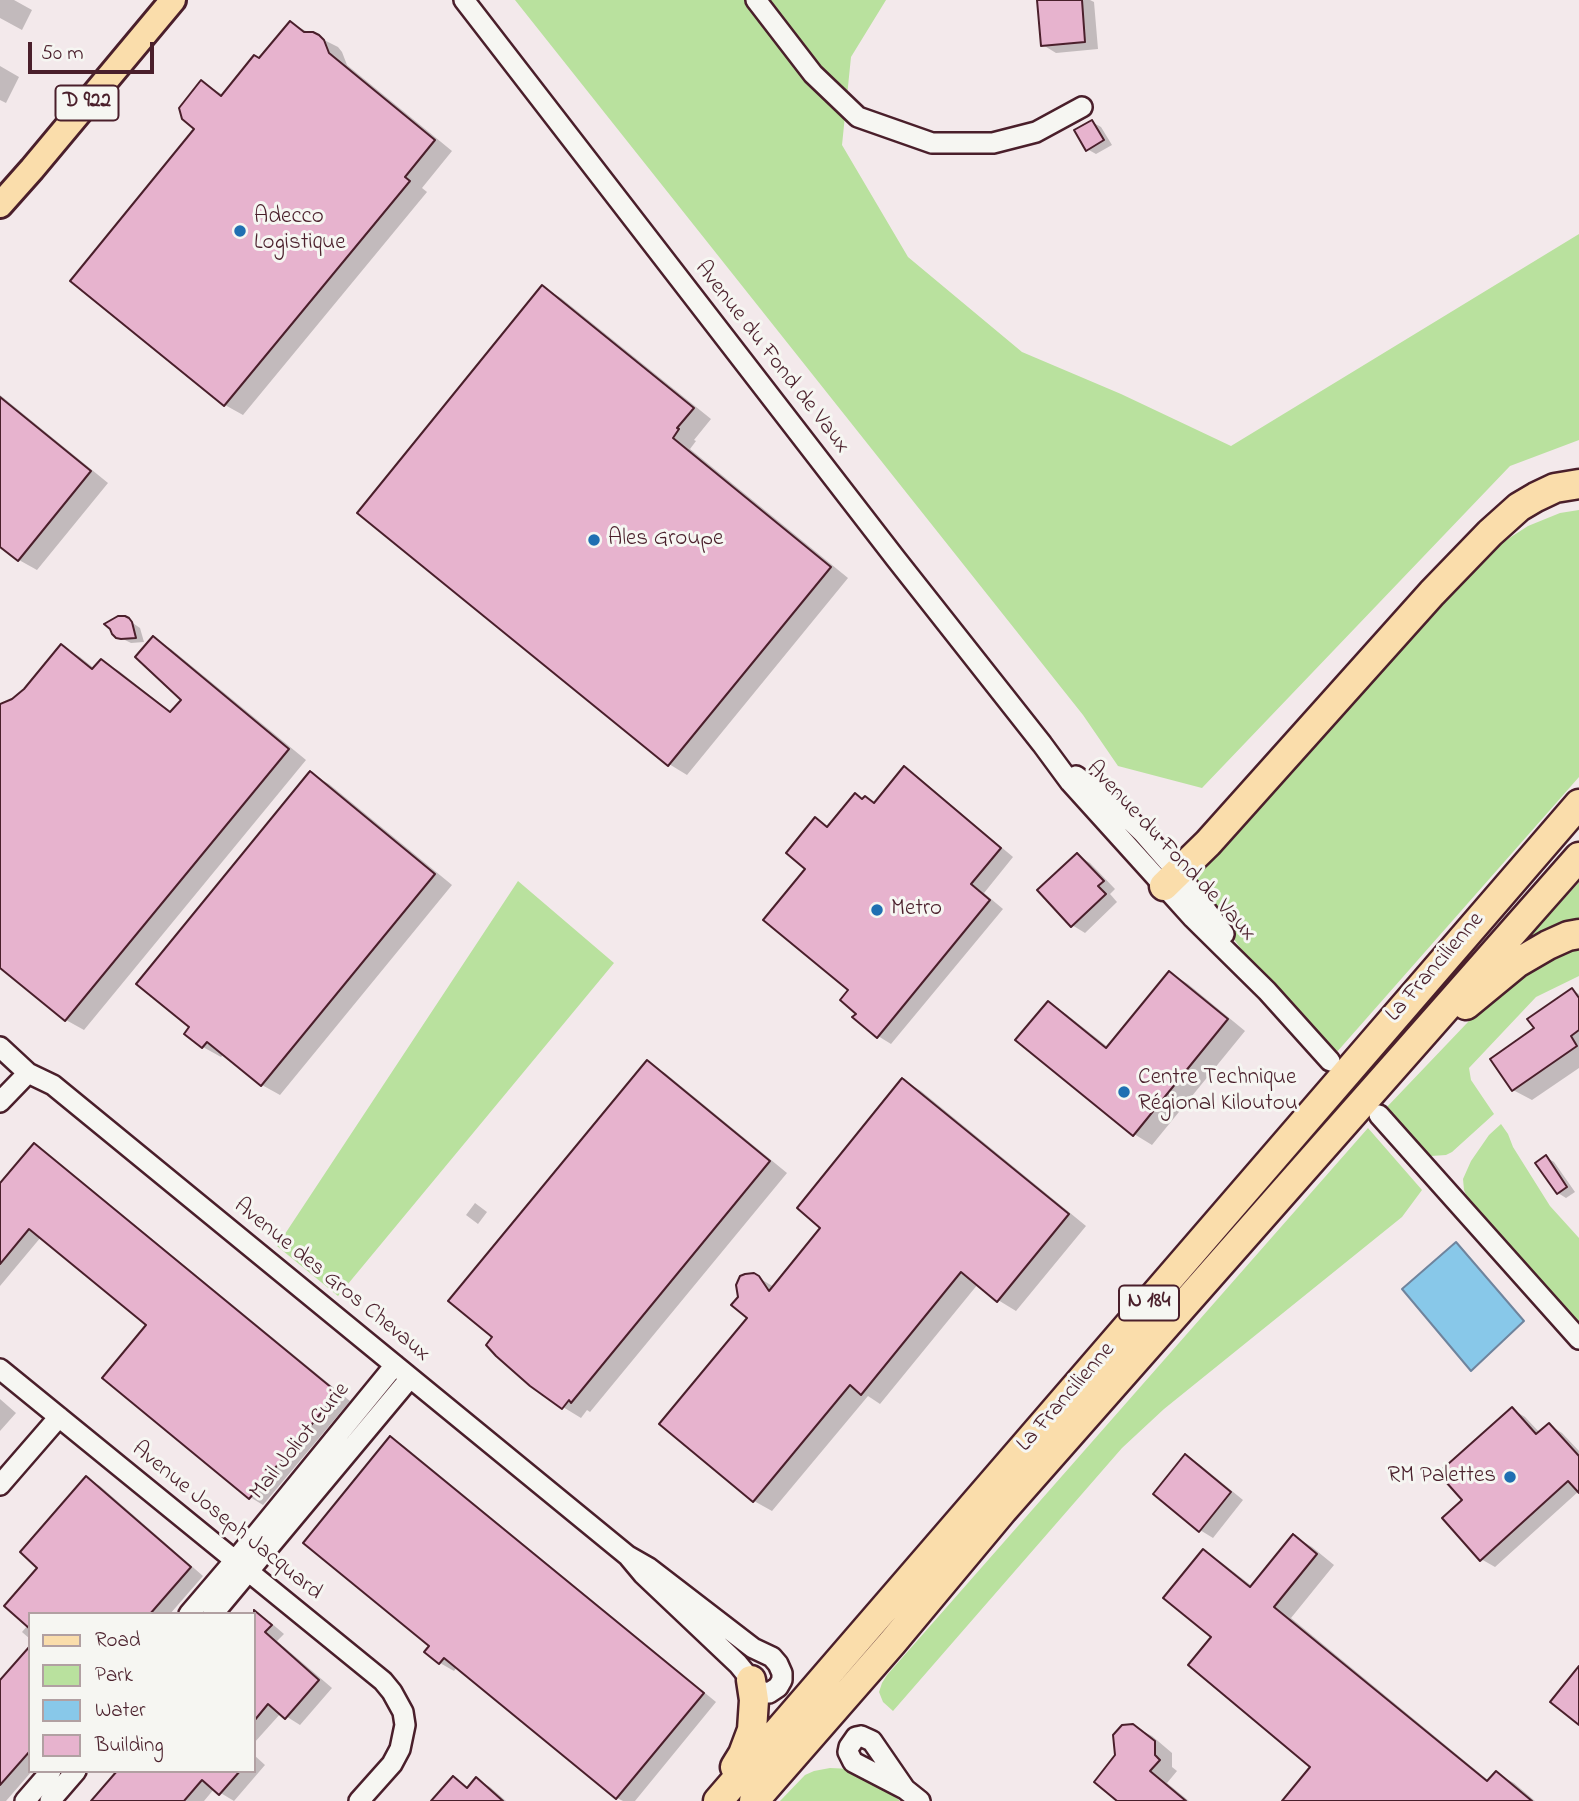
<!DOCTYPE html>
<meta charset="utf-8">
<style>
body{margin:0}
#map{position:relative;width:1579px;height:1801px;overflow:hidden;background:#f3e9eb;font-family:"Indie Flower",sans-serif}
canvas{display:block}
.legend{position:absolute;left:28px;top:1612px;width:228px;height:161px;box-sizing:border-box;background:#f6f6f2;border:2px solid #b1a0a2;margin:0;padding:9px 12px;list-style:none;font-size:21px;color:#4a1f2b}
.legend li{display:flex;align-items:center;gap:14px;height:35px}
.legend b{width:35px;border:2px solid #b1a0a2}
.scale{position:absolute;left:28px;top:42px;width:126px;height:32px;box-sizing:border-box;border:4px solid #4a1f2b;border-top:0;padding-left:9px;font-size:21px;line-height:24px;white-space:nowrap;color:#4a1f2b;-webkit-text-stroke:5px #f6f6f2;paint-order:stroke}
</style>
<div id="map">
<canvas width="1579" height="1801"></canvas>
<ul class="legend">
<li><b style="height:9px;background:#faddab"></b>Road</li>
<li><b style="height:19px;background:#b9e19e"></b>Park</li>
<li><b style="height:19px;background:#88c8e9"></b>Water</li>
<li><b style="height:19px;background:#e7b3ce"></b>Building</li>
</ul>
<div class="scale">50 m</div>
</div>
<script>
const ctx = document.querySelector('canvas').getContext('2d');
ctx.lineJoin = 'round';
function fillPath(path, color) {
  ctx.fillStyle = color;
  ctx.fill(path, 'evenodd');
}
function shape(rows) {
  const path = new Path2D();
  for (const r of rows) {
    path.moveTo(r[0], r[1]);
    for (let i = 2; i < r.length; i += 2) path.lineTo(r[i], r[i + 1]);
  }
  return path;
}
function strokePath(path, color, width, dash) {
  ctx.strokeStyle = color;
  ctx.lineWidth = width;
  ctx.lineCap = dash ? 'butt' : 'round';
  ctx.setLineDash(dash || []);
  ctx.stroke(path);
}
function write(font, color, halo, rows, align = 'center') {
  ctx.font = font + ' "Indie Flower",sans-serif';
  ctx.lineWidth = 6;
  ctx.setLineDash([]);
  ctx.textBaseline = 'middle';
  ctx.strokeStyle = halo;
  ctx.fillStyle = color;
  for (const [text, x, y, turn = 0] of rows) {
    ctx.save();
    ctx.translate(x, y);
    ctx.rotate((+turn || 0) * Math.PI / 180);
    ctx.textAlign = isNaN(turn) ? turn : align;
    if (halo) ctx.strokeText(text, 0, 0);
    ctx.fillText(text, 0, 0);
    ctx.restore();
  }
}
const green = shape([
 [515,0,886,0,851,57,842,145,908,257,1022,352,1121,394,1231,446,1579,234,1579,440,1510,466,1202,788,1118,766,1083,715],
 [1579,510,1579,777,1336,1053,1247,957,1199,891,1197,883,1199,872,1209,855,1465,576,1500,544,1528,526,1560,513],
 [518,881,614,963,338,1296,277,1246],
 [1579,882,1579,927,1529,946,1524,943],
 [1579,943,1579,976,1536,997,1469,1068,1471,1080,1494,1114,1452,1152,1446,1155,1431,1156,1422,1151,1385,1109,1509,979],
 [1501,1124,1508,1134,1513,1147,1550,1206,1579,1238,1579,1325,1470,1204,1464,1190,1463,1179,1471,1161,1489,1135],
 [1368,1128,1422,1190,1402,1217,1164,1409,1122,1448,893,1711,883,1702,879,1692,882,1683,887,1675],
 [830,1768,852,1769,879,1784,900,1801,780,1801,805,1775,814,1771]
]);
const water = shape([
 [1456,1242,1524,1321,1471,1371,1402,1289,1456,1242]
]);
const shadow = shape([
 [0,0,14,0,32,10,22,30,0,18],
 [1039,0,1090,0,1094,2,1098,49,1056,53,1043,45],
 [290,23,338,47,342,52,347,65,452,151,422,188,427,192,243,415,225,405,73,280,196,128,202,82,223,95,260,60],
 [0,66,19,77,6,103,0,100],
 [1092,122,1101,127,1112,145,1096,154,1087,149],
 [543,287,561,298,711,419,694,440,696,441,690,449,848,578,687,775,669,764],
 [0,395,108,483,37,570,19,560,0,544],
 [124,617,140,628,144,642,131,643,117,636],
 [153,638,171,649,306,760,84,1030,66,1020,0,965,0,706,13,701,25,690,62,646,80,657,95,669,101,661,119,671,172,713,183,700],
 [904,768,917,776,1013,857,984,893,1003,909,891,1044,878,1036,858,1013,807,869,815,820,829,827,866,798,876,804],
 [311,774,329,784,452,885,280,1095,262,1085,224,1054,221,1057,203,1047],
 [1077,855,1090,863,1115,889,1110,894,1117,902,1085,933,1072,925],
 [1170,973,1188,984,1245,1031,1152,1145,1134,1134,1048,1003,1066,1014,1109,1048],
 [1572,990,1579,994,1579,1068,1532,1100,1513,1090,1537,1029],
 [647,1063,665,1073,787,1173,590,1412,587,1410,581,1418,563,1407],
 [903,1080,921,1091,1086,1226,1016,1311,998,1300,978,1284,880,1404,868,1396,772,1511,754,1501,749,1317,754,1275,774,1287,823,1228],
 [34,1145,47,1153,350,1401,263,1505,250,1497,148,1325,41,1237,0,1286,0,1186],
 [1546,1157,1554,1162,1575,1192,1566,1198,1558,1193],
 [475,1203,487,1212,478,1224,466,1215],
 [0,1399,16,1413,0,1431],
 [1512,1409,1525,1417,1540,1433,1549,1425,1562,1433,1579,1451,1579,1491,1495,1567,1481,1559],
 [391,1438,404,1446,716,1702,635,1801,623,1801,617,1798,457,1667,454,1671,440,1663,427,1652,432,1646],
 [1186,1457,1199,1464,1243,1500,1213,1538,1200,1530],
 [87,1478,100,1486,203,1576,170,1614,30,1614,30,1639,22,1632,28,1625,6,1606,40,1568],
 [1294,1536,1312,1547,1334,1565,1291,1618,1489,1781,1496,1773,1514,1783,1535,1801,1284,1801,1313,1766,1213,1637,1203,1551,1221,1562,1253,1587],
 [256,1614,270,1622,284,1634,277,1641,332,1688,300,1725,281,1713,254,1743,254,1617],
 [30,1648,30,1771,32,1771,6,1801,0,1801,0,1683],
 [1133,1726,1152,1736,1172,1753,1172,1767,1177,1771,1167,1783,1189,1801,1120,1801,1117,1756],
 [254,1755,265,1765,234,1801,214,1789,204,1801,93,1801,119,1771,254,1771],
 [453,1778,469,1788,477,1780,490,1787,506,1801,434,1801]
]);
const building = shape([
 [1037,0,1082,0,1085,42,1041,46,1037,0],
 [290,21,304,32,313,32,319,35,324,40,329,53,435,140,405,177,410,181,224,406,70,281,194,129,182,119,179,108,201,80,221,96,254,55,259,58,290,21],
 [1092,120,1104,140,1086,151,1074,130,1092,120],
 [542,285,694,408,677,428,679,429,673,438,831,567,668,766,357,513,542,285],
 [0,397,91,471,18,561,0,547,0,397],
 [118,616,125,616,129,618,132,622,136,638,121,639,116,638,112,634,110,629,104,624,118,616],
 [153,636,289,749,65,1021,0,968,0,704,12,699,24,689,61,644,92,669,101,659,170,712,181,700,135,657,153,636],
 [904,766,1001,848,971,884,990,900,877,1038,852,1017,856,1014,840,1000,848,990,763,920,805,869,786,853,815,817,827,827,855,793,862,799,865,796,874,803,904,766],
 [310,771,435,874,261,1086,207,1042,202,1048,184,1034,189,1027,136,984,310,771],
 [1077,853,1104,881,1098,886,1106,894,1071,927,1037,890,1077,853],
 [1169,971,1228,1019,1133,1136,1015,1040,1048,1001,1106,1048,1169,971],
 [1572,988,1579,998,1579,1030,1571,1036,1577,1046,1512,1091,1490,1059,1534,1028,1527,1019,1572,988],
 [647,1060,770,1161,571,1403,569,1400,562,1409,530,1386,496,1356,486,1345,492,1337,448,1301,647,1060],
 [902,1078,1069,1214,997,1302,961,1272,861,1395,850,1385,753,1502,659,1424,747,1318,731,1305,738,1297,736,1285,740,1276,745,1274,754,1273,759,1276,769,1291,820,1228,797,1208,902,1078],
 [34,1143,338,1393,249,1499,102,1378,146,1325,29,1229,0,1264,0,1183,34,1143],
 [1546,1155,1567,1187,1557,1194,1535,1163,1546,1155],
 [1512,1407,1536,1434,1549,1423,1579,1456,1579,1493,1568,1481,1480,1561,1442,1518,1462,1500,1438,1473,1512,1407],
 [390,1436,704,1693,616,1799,444,1658,439,1664,424,1652,429,1646,303,1543,390,1436],
 [1185,1454,1231,1492,1199,1532,1153,1494,1185,1454],
 [86,1476,191,1567,150,1614,30,1614,30,1629,4,1606,37,1568,20,1552,86,1476],
 [1293,1534,1317,1554,1274,1607,1487,1781,1496,1771,1532,1801,1282,1801,1310,1767,1188,1665,1211,1637,1163,1598,1203,1549,1250,1587,1293,1534],
 [254,1610,272,1625,265,1632,319,1680,285,1719,268,1704,254,1721,254,1610],
 [30,1646,30,1751,0,1785,0,1680,30,1646],
 [1579,1666,1579,1725,1550,1702,1579,1666],
 [1133,1724,1155,1741,1155,1755,1160,1760,1150,1771,1186,1801,1117,1801,1094,1782,1115,1755,1113,1735,1122,1725,1133,1724],
 [117,1771,240,1771,219,1795,202,1780,184,1801,91,1801,117,1771],
 [453,1776,467,1788,476,1777,503,1801,431,1801,453,1776]
]);
const minor = shape([
 [464,0,896,559,1042,744,1070,782,1164,886,1193,918,1267,991,1330,1061],
 [756,0,813,74,858,117,932,143,993,143,1036,132,1082,107],
 [1076,776,1110,801,1143,833,1178,873,1224,934],
 [0,1047,28,1073,53,1085,628,1556],
 [0,1102,28,1073],
 [1379,1115,1579,1339],
 [0,1369,383,1681,392,1692,403,1712,405,1725,400,1749,392,1764,359,1801],
 [0,1485,59,1417],
 [628,1556,649,1568,753,1648,772,1657,778,1664,782,1673,782,1680,778,1687,769,1693,760,1691,738,1664,643,1574,628,1556],
 [189,1614,242,1552,395,1365],
 [213,1614,410,1378],
 [861,1736,872,1741,905,1789,853,1762,848,1752,849,1747,856,1737,861,1736],
 [905,1789,920,1801],
 [25,1801,51,1771],
 [50,1801,76,1771]
]);
const major = shape([
 [0,205,32,169,173,0]
]);
const highway = shape([
 [1164,886,1208,843,1432,593,1490,533,1519,507,1536,497,1555,488,1579,484],
 [1466,1005,1517,963,1548,945,1568,936,1579,934],
 [735,1767,743,1754,752,1730,754,1700,751,1680],
 [718,1801,1579,804],
 [754,1801,892,1643,1003,1510,1579,857]
]);
const markers = [
 [240,231,7,"#1f6fb2"],
 [594,540,7,"#1f6fb2"],
 [877,910,7,"#1f6fb2"],
 [1124,1092,7,"#1f6fb2"],
 [1510,1477,7,"#1f6fb2"]
];
const shields = [
 [87,103,63],
 [1149,1303,60]
];
const shieldNames = [
 ["D 922",87,103],
 ["N 184",1149,1303]
];
const poiNames = [
 ["Adecco",254,218],
 ["Logistique",254,244],
 ["Ales Groupe",608,540],
 ["Metro",891,910],
 ["Centre Technique",1138,1079],
 ["Régional Kiloutou",1138,1105],
 ["RM Palettes",1496,1477,"right"]
];
const streetNames = [
 ["Avenue du Fond de Vaux",771,358,52],
 ["Avenue du Fond de Vaux",1170,852,47],
 ["La Francilienne",1436,968,-49],
 ["Avenue des Gros Chevaux",331,1281,39],
 ["La Francilienne",1067,1398,-49],
 ["Mail Joliot Curie",301,1442,-51],
 ["Avenue Joseph Jacquard",226,1522,39]
];
fillPath(green, '#b9e19e');
fillPath(water, '#88c8e9');
strokePath(water, '#6f849d', 2);
fillPath(shadow, '#0003');
fillPath(building, '#e7b3ce');
strokePath(building, '#4a1f2b', 2);
strokePath(minor, '#4a1f2b', 24);
strokePath(major, '#4a1f2b', 30);
strokePath(highway, '#4a1f2b', 33);
strokePath(minor, '#f6f6f2', 19);
strokePath(major, '#faddab', 24);
strokePath(highway, '#faddab', 28);
for (const [x, y, r, color] of markers) {
  const dot = new Path2D();
  dot.arc(x, y, r, 0, 2 * Math.PI);
  ctx.fillStyle = color;
  ctx.fill(dot);
  strokePath(dot, '#f6f6f2', 2.5);
}
for (const [x, y, w] of shields) {
  const box = new Path2D();
  box.roundRect(x - w / 2, y - 17.5, w, 35, 5);
  ctx.fillStyle = '#f6f6f2';
  ctx.fill(box);
  strokePath(box, '#4a1f2b', 2);
}
write('bold 21px', '#4a1f2b', null, shieldNames);
write('23px', '#4a1f2b', '#f6f6f2', poiNames, 'left');
write('23px', '#4a1f2b', '#f6f6f2', streetNames);
</script>
